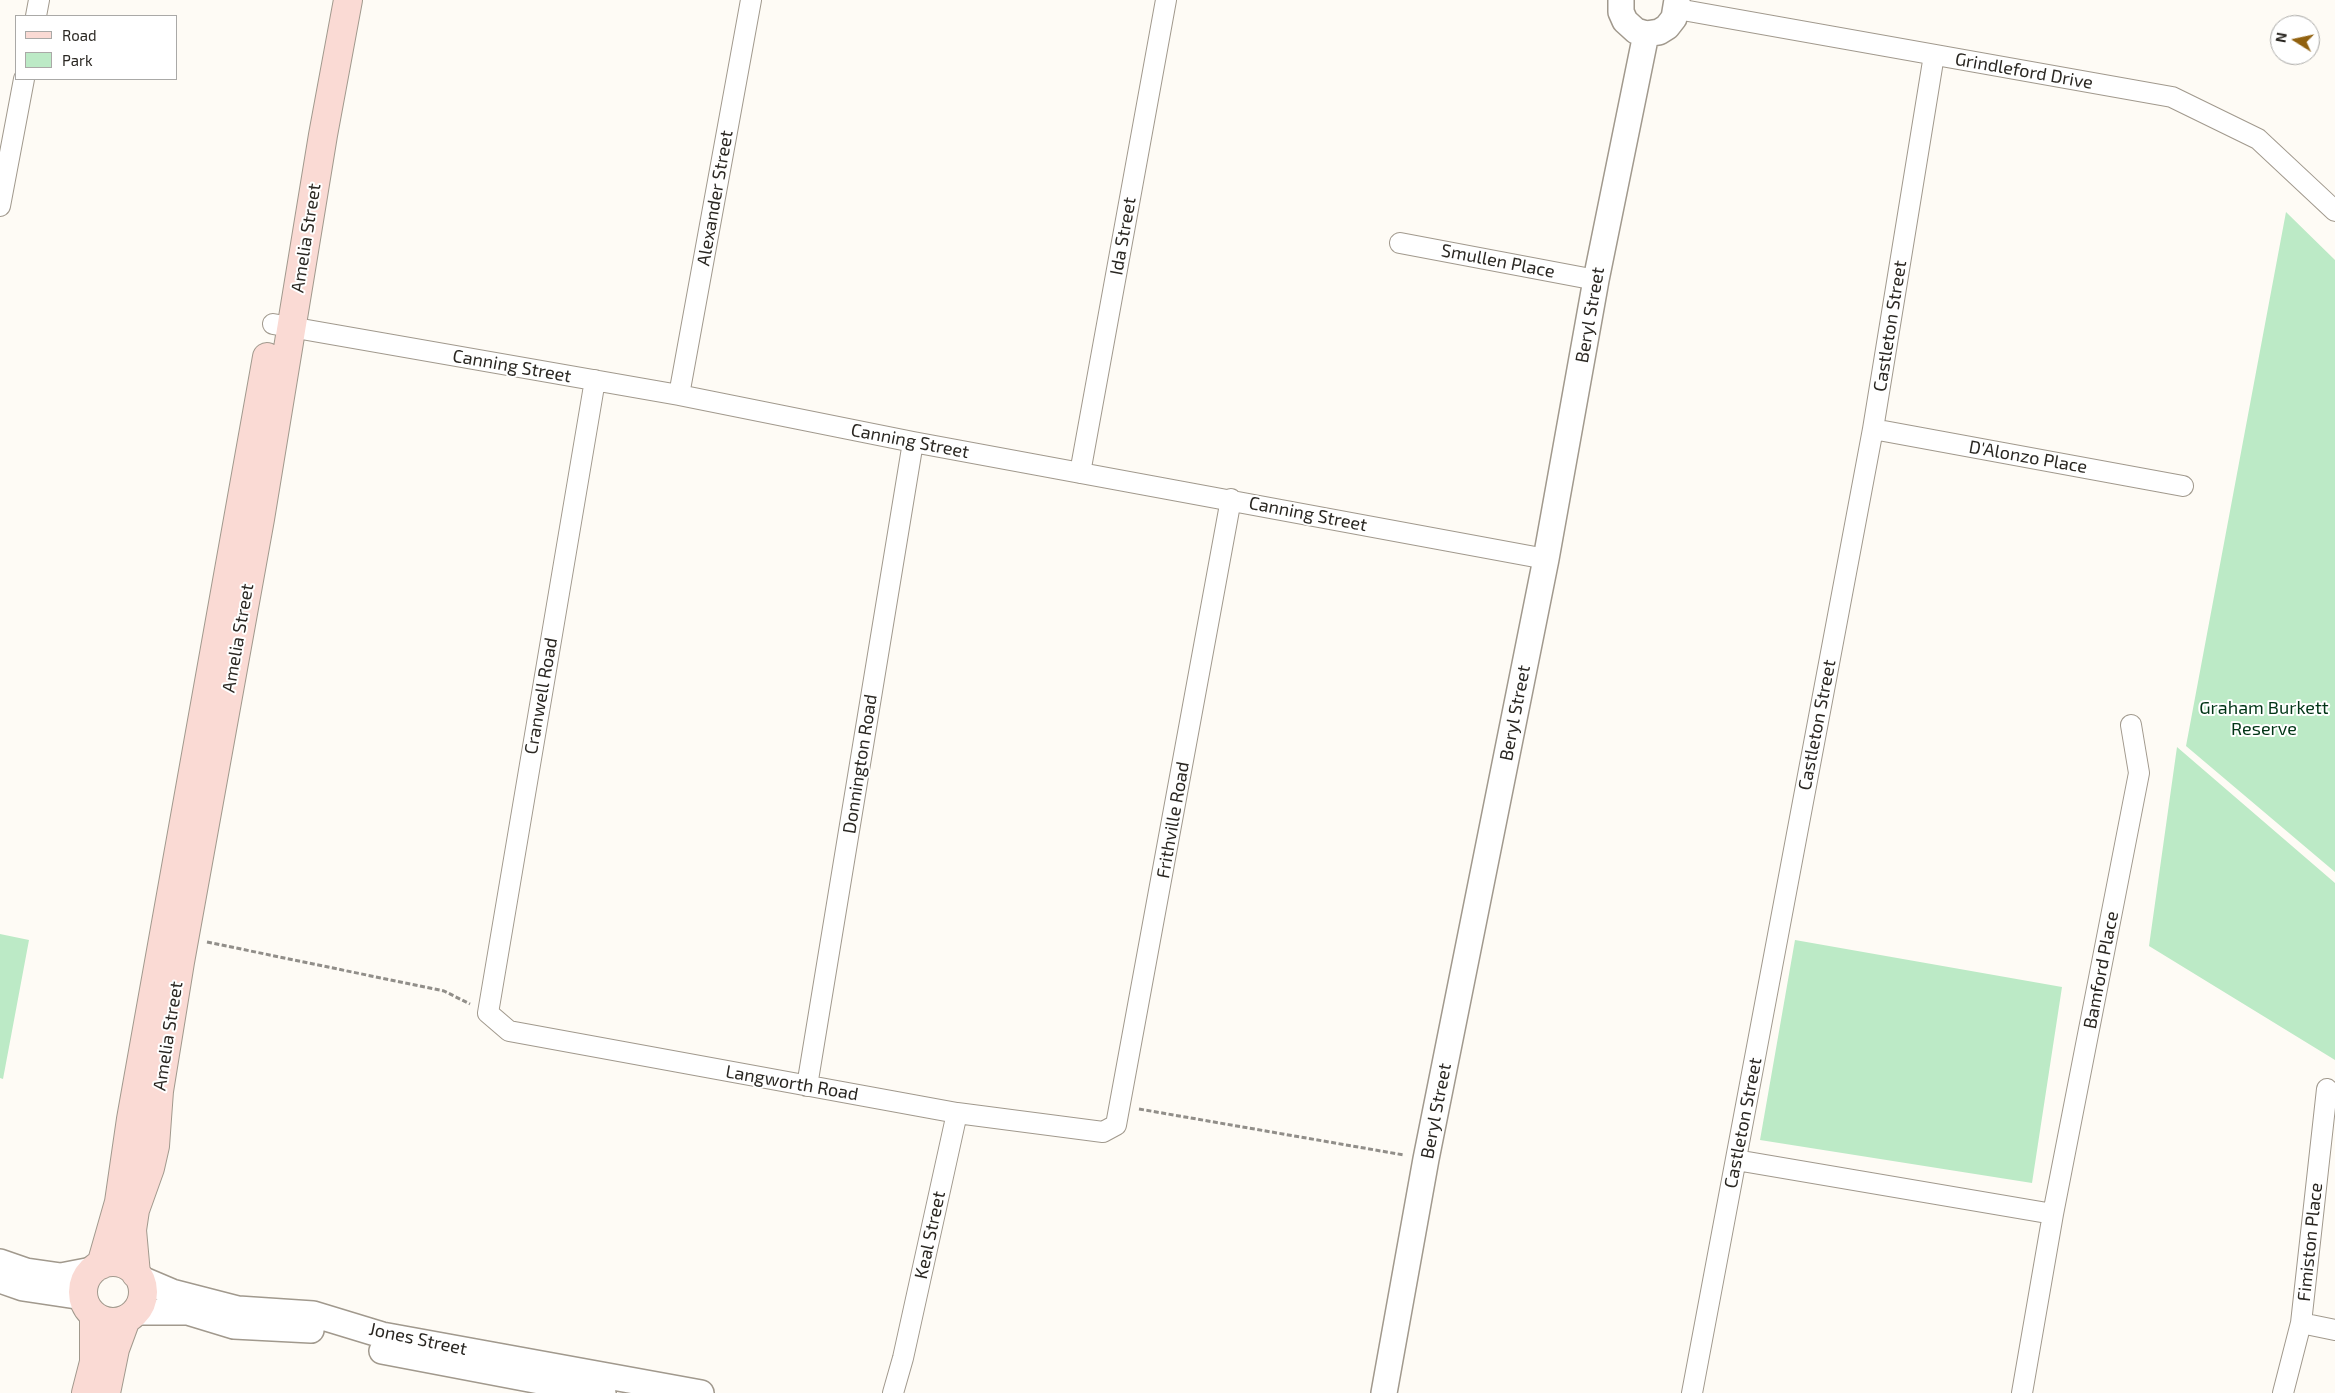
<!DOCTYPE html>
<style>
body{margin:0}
#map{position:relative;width:2335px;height:1393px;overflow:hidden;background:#fefbf5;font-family:"Exo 2",sans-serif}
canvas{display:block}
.legend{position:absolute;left:15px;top:15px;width:162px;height:65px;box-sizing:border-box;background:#fff;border:1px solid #aaa9a7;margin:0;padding:6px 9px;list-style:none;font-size:15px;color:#2a2722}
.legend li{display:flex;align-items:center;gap:10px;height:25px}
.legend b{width:25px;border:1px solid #aaa9a7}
.north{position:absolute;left:2270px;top:15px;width:50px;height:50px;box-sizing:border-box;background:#fff;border:1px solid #aaa9a7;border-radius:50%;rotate:280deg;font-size:14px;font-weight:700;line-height:20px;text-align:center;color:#2a2722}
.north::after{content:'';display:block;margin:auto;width:18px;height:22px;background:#91610f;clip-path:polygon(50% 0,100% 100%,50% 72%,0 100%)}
</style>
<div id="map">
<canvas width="2335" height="1393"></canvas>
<ul class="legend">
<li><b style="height:6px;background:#fadad4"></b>Road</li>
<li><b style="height:14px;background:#bceac6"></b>Park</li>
</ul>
<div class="north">N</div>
</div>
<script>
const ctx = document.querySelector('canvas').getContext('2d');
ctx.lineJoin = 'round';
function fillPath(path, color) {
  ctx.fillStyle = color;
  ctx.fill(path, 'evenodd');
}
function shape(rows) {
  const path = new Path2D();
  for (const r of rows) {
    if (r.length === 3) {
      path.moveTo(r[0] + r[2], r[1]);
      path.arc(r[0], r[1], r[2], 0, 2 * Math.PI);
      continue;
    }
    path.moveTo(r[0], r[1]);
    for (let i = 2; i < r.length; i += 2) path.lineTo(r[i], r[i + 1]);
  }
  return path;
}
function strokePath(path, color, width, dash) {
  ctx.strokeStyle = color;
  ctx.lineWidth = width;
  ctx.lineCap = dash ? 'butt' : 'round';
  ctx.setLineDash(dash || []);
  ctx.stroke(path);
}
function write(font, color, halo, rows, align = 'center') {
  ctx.font = font + ' "Exo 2",sans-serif';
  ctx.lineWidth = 4;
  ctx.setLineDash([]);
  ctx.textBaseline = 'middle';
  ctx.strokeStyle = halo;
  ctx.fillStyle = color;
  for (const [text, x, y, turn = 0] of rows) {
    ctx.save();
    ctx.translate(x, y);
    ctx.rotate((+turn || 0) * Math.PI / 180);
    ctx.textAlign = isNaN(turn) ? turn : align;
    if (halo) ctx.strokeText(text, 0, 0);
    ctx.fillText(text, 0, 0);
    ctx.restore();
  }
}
const green = shape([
 [2286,212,2335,260,2335,872,2186,746],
 [2177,747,2335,883,2335,1060,2149,946],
 [0,934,29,940,3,1079,0,1078],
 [1795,940,2062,987,2032,1183,1760,1140]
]);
const path = shape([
 [207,942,444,991,470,1004],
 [1139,1109,1404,1155]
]);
const minor = shape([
 [1677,9,2172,97,2258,139,2335,211],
 [36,16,39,0],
 [0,206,24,79],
 [1400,243,1596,280],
 [273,324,679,395,913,442,1546,559],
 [595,380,488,1013,509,1031,957,1113,1103,1132,1116,1125,1231,499],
 [679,395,751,0],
 [1873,429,2183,486],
 [1080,473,1166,0],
 [807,1086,913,442],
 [1736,1160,2053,1214],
 [2301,1323,2335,1330],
 [893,1393,903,1358,957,1113],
 [1692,1393,1873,429,1934,55],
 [2022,1393,2053,1214,2139,773,2131,725],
 [2283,1393,2301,1323,2327,1089]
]);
const tertiary = shape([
 [1621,0,1621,12,1625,21,1636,31,1646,34,1659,32,1667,27,1674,18,1677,0],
 [0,1262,26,1271,61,1276,92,1270],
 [139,1278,172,1292,238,1309,313,1314,382,1335,701,1393],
 [0,1280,23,1288,83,1297],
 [136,1312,188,1312,234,1326,311,1330],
 [382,1351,603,1393],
 [1384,1393,1426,1159,1546,559,1596,280,1646,34]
]);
const secondary = shape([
 [113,1292,30],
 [101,1265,119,1202,131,1119,267,357],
 [136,1274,132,1230,135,1210,150,1168,155,1146,159,1091,180,962,260,519,323,135,348,0],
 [86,1393,94,1362,94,1316],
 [106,1393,115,1349,126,1319]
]);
const streetNames = [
 ["Grindleford Drive",2024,71,10],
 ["Alexander Street",715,198,-80],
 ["Ida Street",1123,236,-80],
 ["Amelia Street",306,238,-81],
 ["Smullen Place",1498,261,11],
 ["Beryl Street",1590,315,-80],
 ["Castleton Street",1890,326,-81],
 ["Canning Street",512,366,10],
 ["Canning Street",910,441,11],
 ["D'Alonzo Place",2028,457,10],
 ["Canning Street",1308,514,11],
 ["Amelia Street",238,638,-80],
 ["Cranwell Road",541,696,-80],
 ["Beryl Street",1515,713,-79],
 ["Castleton Street",1817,725,-79],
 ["Donnington Road",860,764,-81],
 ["Frithville Road",1173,820,-80],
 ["Bamford Place",2101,970,-79],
 ["Amelia Street",168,1036,-81],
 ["Langworth Road",792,1083,10],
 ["Beryl Street",1436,1111,-79],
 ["Castleton Street",1743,1123,-79],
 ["Keal Street",930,1235,-78],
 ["Fimiston Place",2310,1242,-84],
 ["Jones Street",418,1339,12]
];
const parkNames = [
 ["Graham Burkett",2264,708],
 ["Reserve",2264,729]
];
fillPath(green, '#bceac6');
strokePath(minor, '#a1998d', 22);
strokePath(tertiary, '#a1998d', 28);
strokePath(secondary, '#a1998d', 30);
strokePath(path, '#918e89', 3, [5, 2.5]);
strokePath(minor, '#fff', 20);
strokePath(tertiary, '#fff', 25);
strokePath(secondary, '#fadad4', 28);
write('18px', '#2a2722', '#fff', streetNames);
write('18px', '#013516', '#fff', parkNames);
</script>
